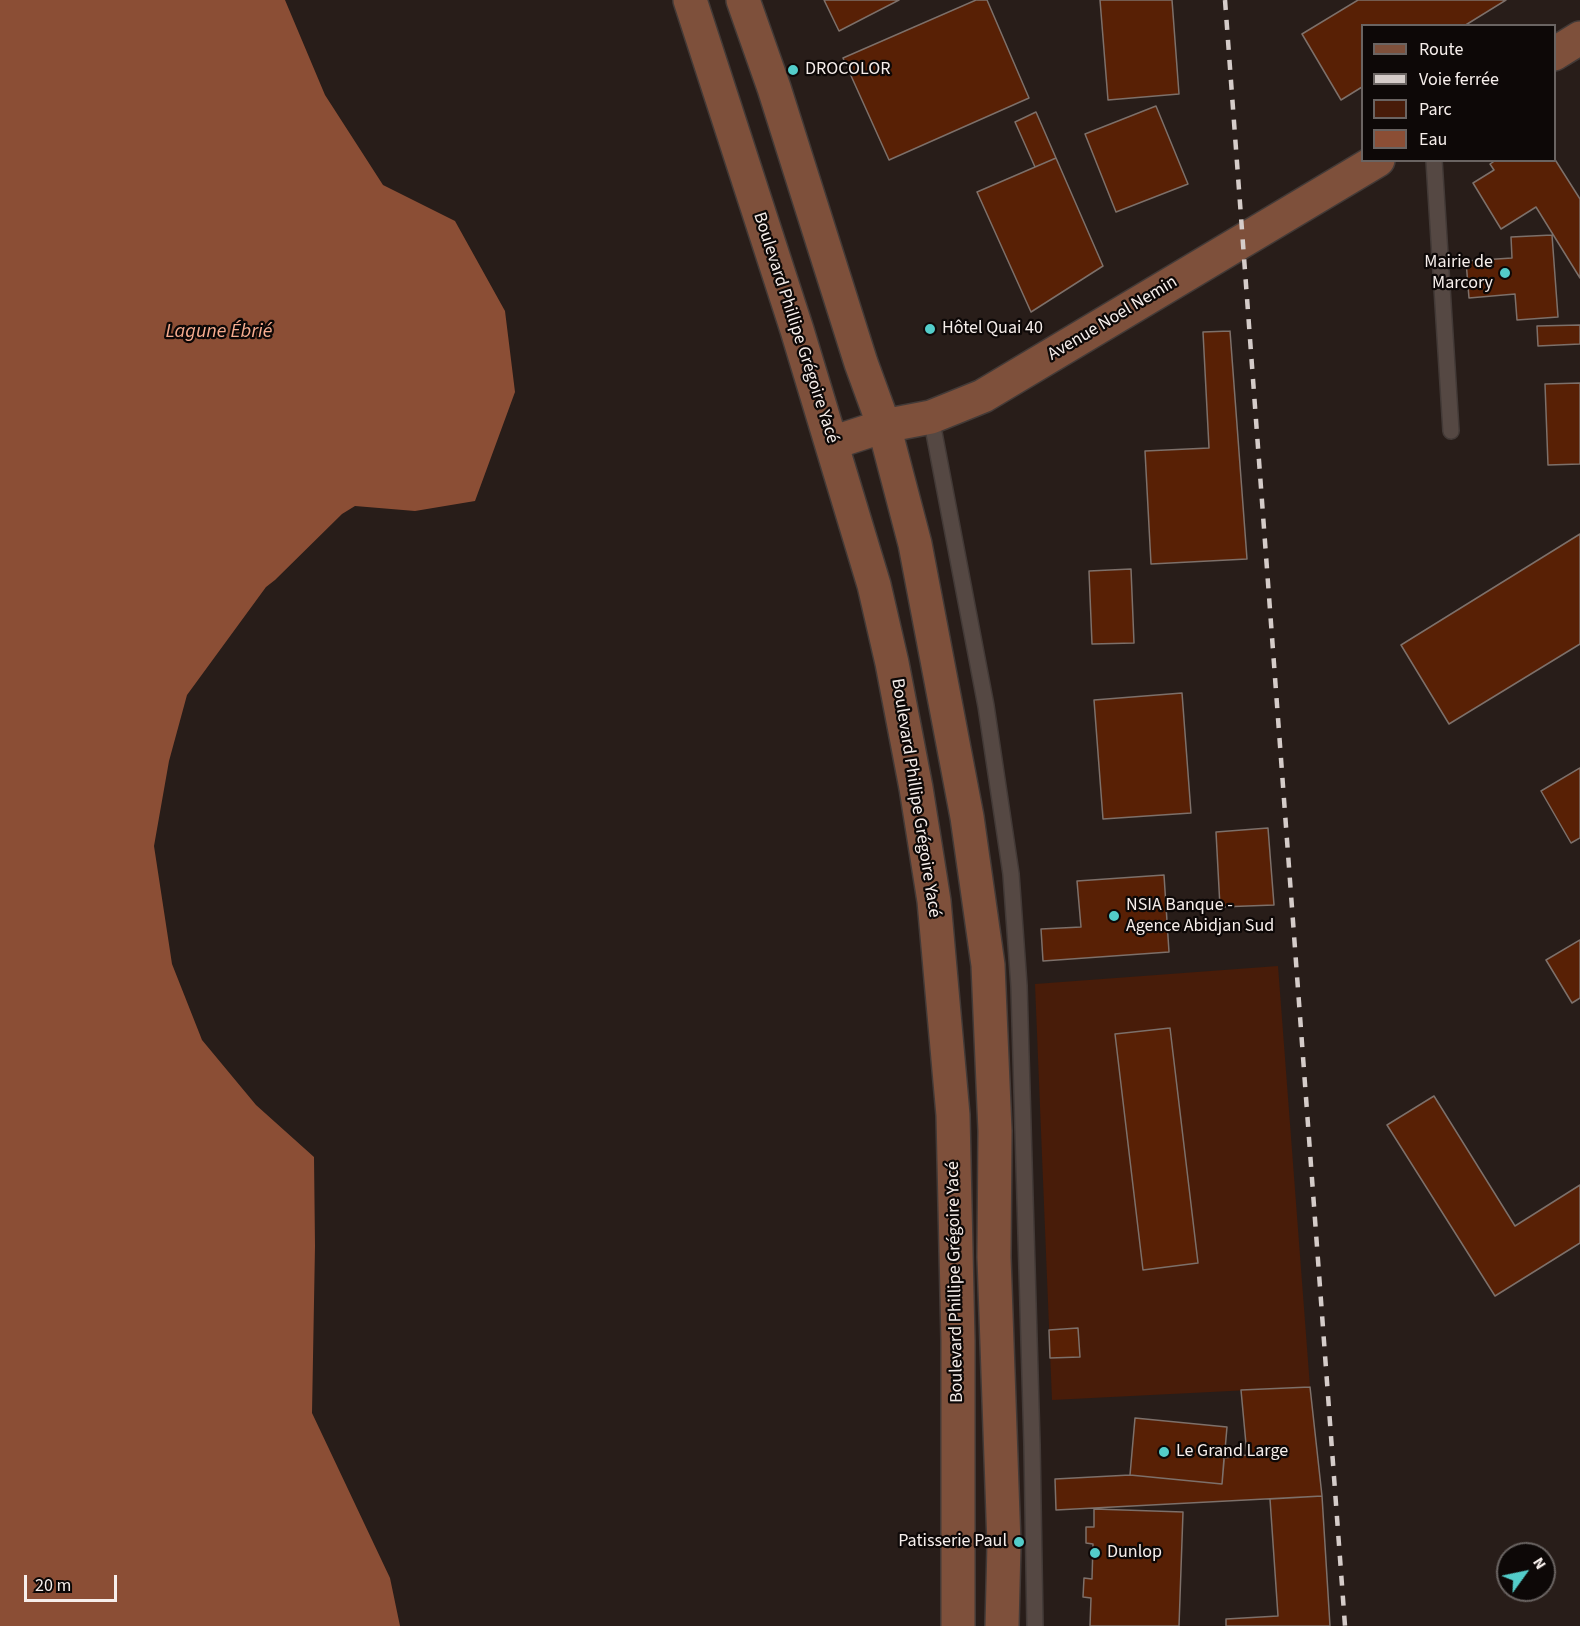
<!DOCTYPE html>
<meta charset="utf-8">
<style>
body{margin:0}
#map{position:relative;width:1580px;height:1626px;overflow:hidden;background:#281d19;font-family:"Source Sans 3",sans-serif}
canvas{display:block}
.legend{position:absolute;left:1361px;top:24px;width:195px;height:138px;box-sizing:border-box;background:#0d0807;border:2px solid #6a6462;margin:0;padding:8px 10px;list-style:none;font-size:18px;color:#f6eeeb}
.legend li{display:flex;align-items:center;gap:12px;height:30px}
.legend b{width:30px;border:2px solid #6a6462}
.north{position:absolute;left:1496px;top:1542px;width:60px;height:60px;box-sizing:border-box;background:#0d0807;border:2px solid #6a6462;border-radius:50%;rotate:57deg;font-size:16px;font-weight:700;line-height:24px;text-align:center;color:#f6eeeb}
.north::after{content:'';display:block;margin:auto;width:21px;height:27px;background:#53cdca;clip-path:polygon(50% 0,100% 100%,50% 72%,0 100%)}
.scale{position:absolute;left:24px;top:1575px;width:93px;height:27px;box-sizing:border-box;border:3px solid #f6eeeb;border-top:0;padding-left:8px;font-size:18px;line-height:21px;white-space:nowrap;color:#f6eeeb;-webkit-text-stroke:4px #0d0807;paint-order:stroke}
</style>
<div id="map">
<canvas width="1580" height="1626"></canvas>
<ul class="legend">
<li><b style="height:8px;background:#7e503b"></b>Route</li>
<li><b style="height:8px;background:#d5ccc9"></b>Voie ferrée</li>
<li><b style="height:16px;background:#481c09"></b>Parc</li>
<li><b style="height:16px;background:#8b4e35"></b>Eau</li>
</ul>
<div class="north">N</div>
<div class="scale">20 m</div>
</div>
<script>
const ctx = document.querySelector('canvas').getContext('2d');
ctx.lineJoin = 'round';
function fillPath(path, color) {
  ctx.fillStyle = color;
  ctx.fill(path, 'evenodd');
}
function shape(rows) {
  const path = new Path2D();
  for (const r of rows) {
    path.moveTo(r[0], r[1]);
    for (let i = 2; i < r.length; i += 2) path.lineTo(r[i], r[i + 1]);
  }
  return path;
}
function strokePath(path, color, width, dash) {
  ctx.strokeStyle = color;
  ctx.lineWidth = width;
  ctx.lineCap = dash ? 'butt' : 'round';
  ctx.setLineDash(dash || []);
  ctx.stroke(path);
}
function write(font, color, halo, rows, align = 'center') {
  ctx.font = font + ' "Source Sans 3",sans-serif';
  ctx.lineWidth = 4.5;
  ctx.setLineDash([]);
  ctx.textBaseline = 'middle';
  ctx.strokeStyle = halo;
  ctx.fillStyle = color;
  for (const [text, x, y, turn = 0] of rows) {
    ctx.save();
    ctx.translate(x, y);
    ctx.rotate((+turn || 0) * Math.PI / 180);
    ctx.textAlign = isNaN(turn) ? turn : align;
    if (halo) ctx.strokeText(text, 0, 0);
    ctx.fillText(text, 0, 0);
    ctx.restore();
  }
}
const green = shape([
 [1278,966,1310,1387,1052,1400,1035,984]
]);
const water = shape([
 [0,0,285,0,325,95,383,185,455,221,505,311,515,392,475,501,415,511,355,506,342,514,275,580,266,587,187,695,169,761,154,846,172,964,202,1040,256,1105,314,1157,315,1246,312,1413,390,1578,400,1626,0,1626]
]);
const building = shape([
 [824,0,899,0,839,31,824,0],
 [976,0,987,0,1029,98,889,160,843,58,976,0],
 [1100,0,1172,0,1179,94,1108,100,1100,0],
 [1358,0,1506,0,1464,26,1362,26,1362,87,1341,100,1302,34,1358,0],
 [1156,106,1188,184,1116,212,1085,134,1156,106],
 [1036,112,1056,158,1035,167,1015,122,1036,112],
 [1056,158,1103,266,1031,312,977,192,1056,158],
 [1554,158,1580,199,1580,278,1536,207,1501,229,1473,183,1494,170,1490,164,1496,160,1554,160,1554,158],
 [1552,235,1558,317,1517,320,1515,294,1469,298,1466,261,1512,258,1511,237,1552,235],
 [1580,325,1580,344,1538,346,1537,326,1580,325],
 [1230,331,1247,559,1151,564,1145,451,1209,448,1203,332,1230,331],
 [1580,383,1580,464,1548,465,1545,384,1580,383],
 [1580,534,1580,644,1449,724,1401,645,1580,534],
 [1131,569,1134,643,1092,644,1089,571,1131,569],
 [1182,693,1191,813,1103,819,1094,700,1182,693],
 [1580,768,1580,838,1571,843,1541,791,1580,768],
 [1268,828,1274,905,1220,907,1216,832,1268,828],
 [1164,875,1169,952,1043,961,1041,929,1081,927,1077,881,1164,875],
 [1580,940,1580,998,1572,1003,1546,960,1580,940],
 [1170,1028,1198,1263,1143,1270,1115,1034,1170,1028],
 [1434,1096,1515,1226,1580,1185,1580,1243,1495,1296,1387,1125,1434,1096],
 [1078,1328,1080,1357,1050,1358,1049,1330,1078,1328],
 [1310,1387,1322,1496,1056,1510,1055,1479,1130,1475,1222,1484,1224,1458,1247,1455,1241,1390,1310,1387],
 [1135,1418,1227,1427,1222,1484,1130,1475,1135,1418],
 [1322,1496,1330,1626,1226,1626,1226,1619,1278,1616,1270,1499,1322,1496],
 [1094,1509,1183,1512,1179,1626,1090,1626,1091,1598,1083,1597,1084,1578,1092,1579,1093,1544,1086,1543,1086,1527,1094,1527,1094,1509]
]);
const lane = shape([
 [1434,160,1451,431],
 [931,417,986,706,1011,874,1019,986,1032,1445,1035,1626]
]);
const secondary = shape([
 [690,0,797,330,874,585,892,663,916,788,934,901,953,1115,958,1341,958,1626],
 [743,0,774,88,861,363,884,426,915,544,967,817,988,965,995,1131,994,1257,1004,1545,1002,1626],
 [1554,54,1580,38],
 [832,443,884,426,931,417,983,396,1378,160]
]);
const rail = shape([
 [1225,0,1345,1626]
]);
const markers = [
 [793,70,6,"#53cdca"],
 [1505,273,6,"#53cdca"],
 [930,329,6,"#53cdca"],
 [1114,916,6,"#53cdca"],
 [1164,1452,6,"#53cdca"],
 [1019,1542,6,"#53cdca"],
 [1095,1553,6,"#53cdca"]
];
const poiNames = [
 ["DROCOLOR",805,70],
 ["Mairie de",1493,263,"right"],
 ["Marcory",1493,284,"right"],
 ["Hôtel Quai 40",942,329],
 ["NSIA Banque -",1126,906],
 ["Agence Abidjan Sud",1126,927],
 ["Le Grand Large",1176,1452],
 ["Patisserie Paul",1007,1542,"right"],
 ["Dunlop",1107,1553]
];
const streetNames = [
 ["Avenue Noel Nemin",1113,319,-31],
 ["Boulevard Phillipe Grégoire Yacé",795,328,72],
 ["Boulevard Phillipe Grégoire Yacé",915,798,81],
 ["Boulevard Phillipe Grégoire Yacé",956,1282,-91]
];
const waterNames = [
 ["Lagune Ébrié",219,333]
];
fillPath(green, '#481c09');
fillPath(water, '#8b4e35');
fillPath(building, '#582005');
strokePath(building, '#7d706a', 1.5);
strokePath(lane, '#433a37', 18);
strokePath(secondary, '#433a37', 36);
strokePath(lane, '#554843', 15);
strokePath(secondary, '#7e503b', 33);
strokePath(rail, '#d5ccc9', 4.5, [10, 10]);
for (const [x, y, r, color] of markers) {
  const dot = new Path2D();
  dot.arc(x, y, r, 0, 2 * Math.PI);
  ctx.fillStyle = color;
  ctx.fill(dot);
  strokePath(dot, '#0d0807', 2);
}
write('18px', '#f6eeeb', '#0d0807', poiNames, 'left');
write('18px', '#f6eeeb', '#0d0807', streetNames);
write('italic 20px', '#f7ad90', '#0d0807', waterNames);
</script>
